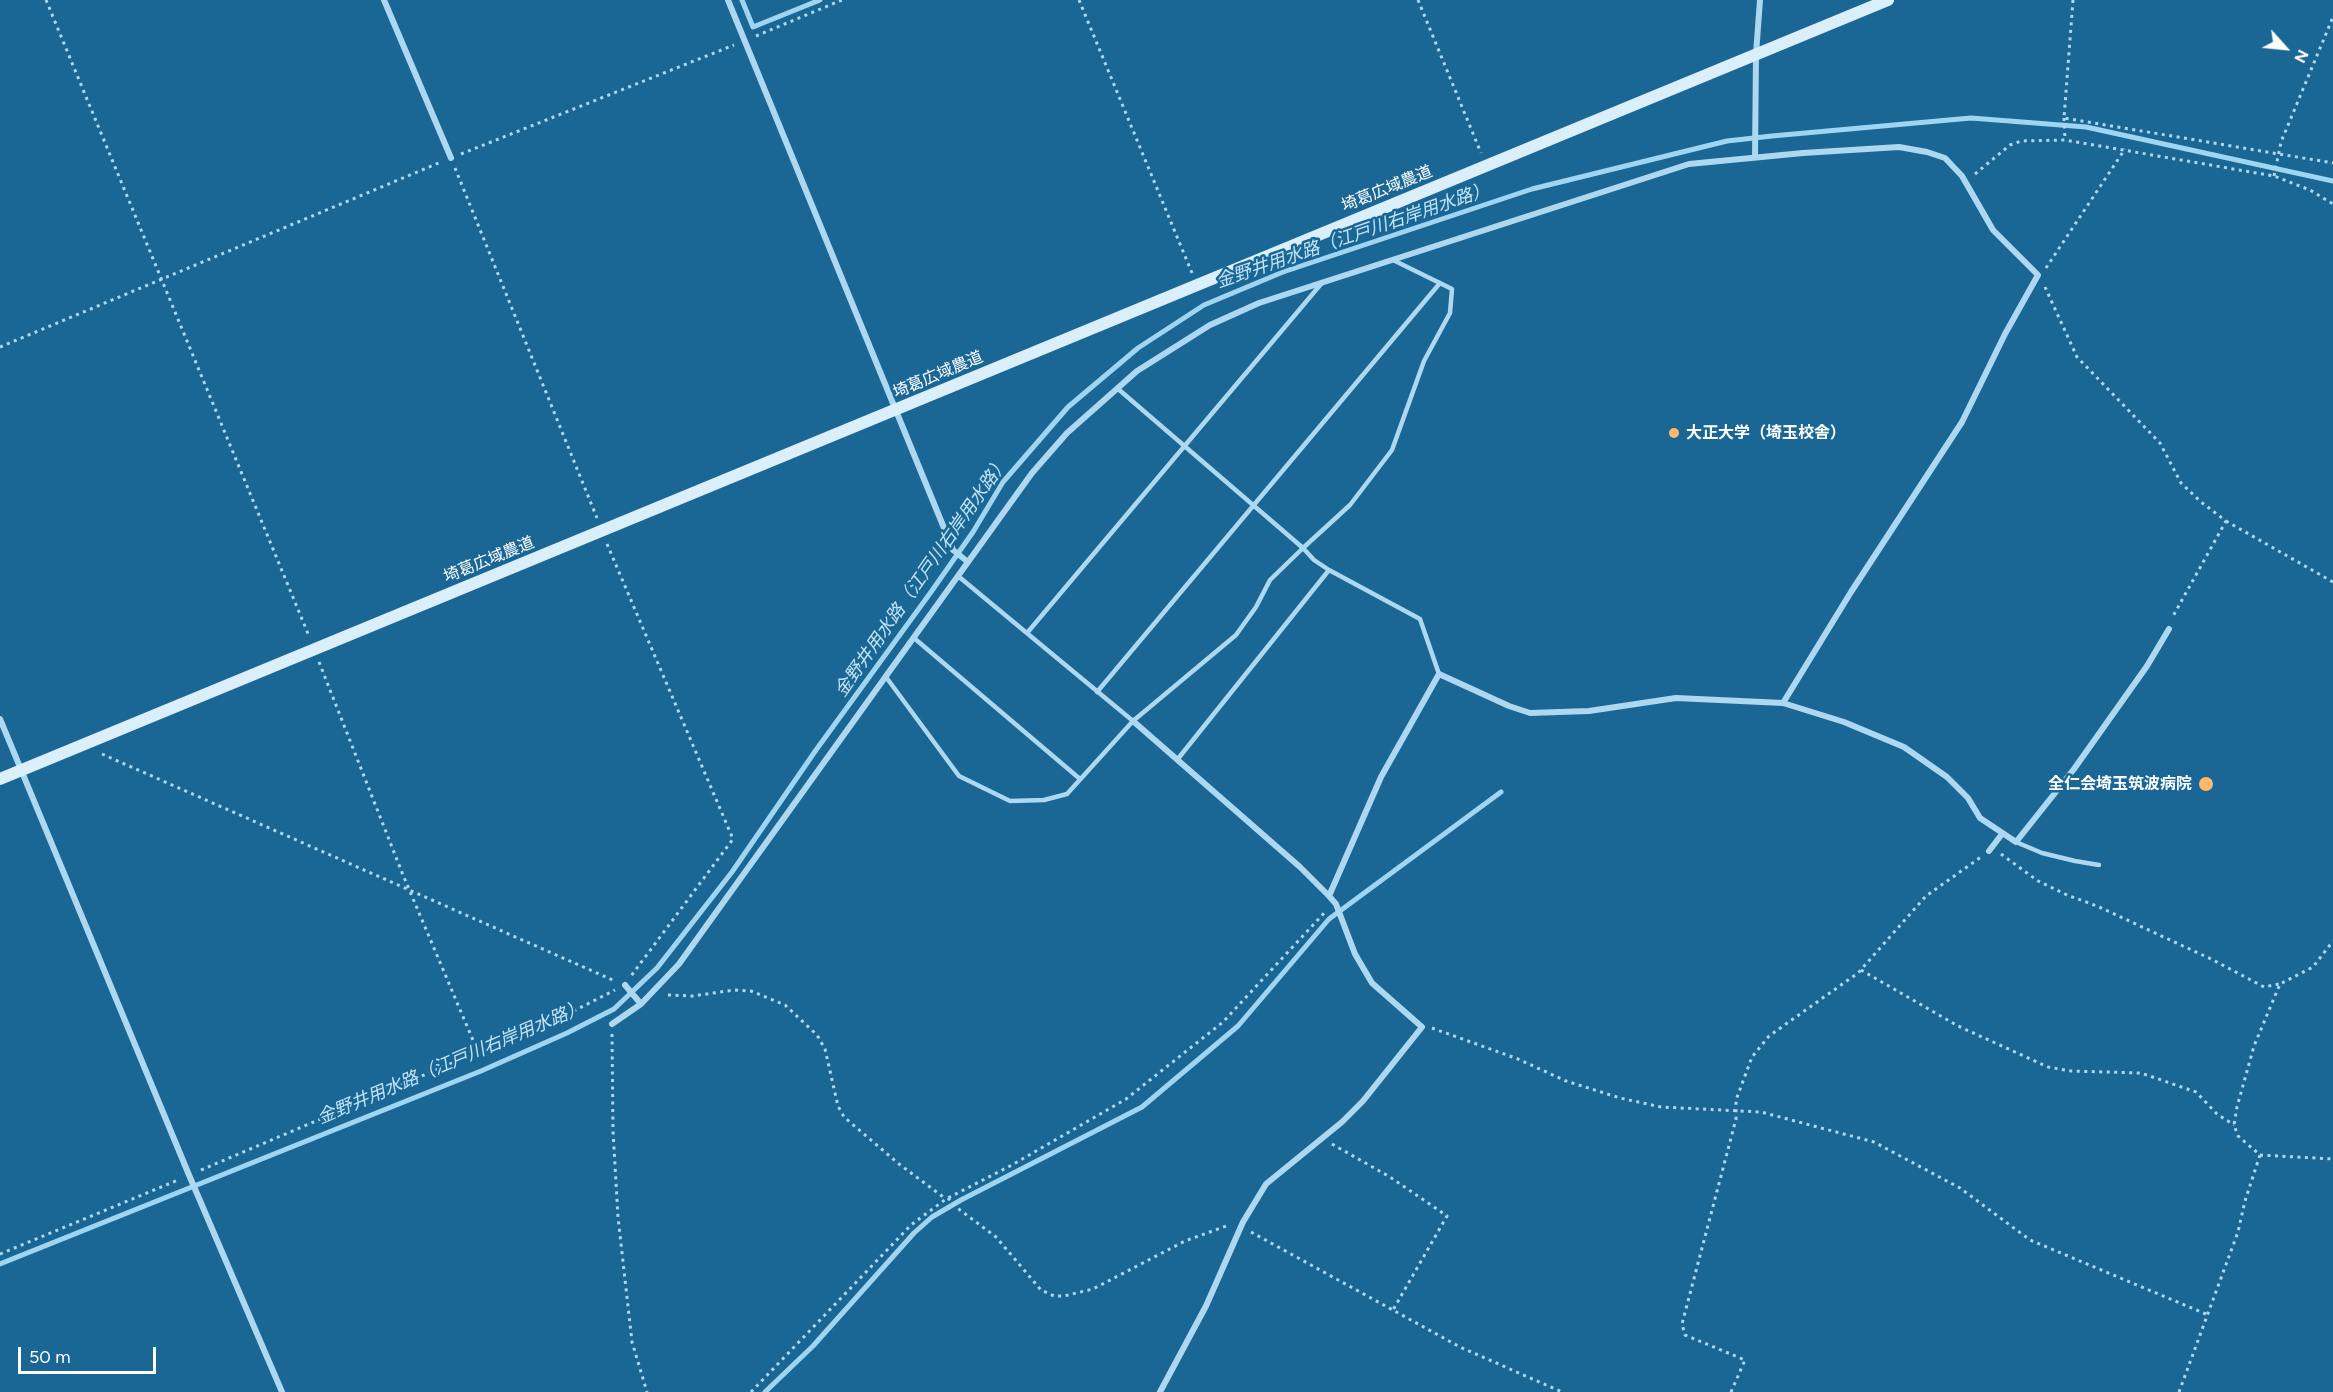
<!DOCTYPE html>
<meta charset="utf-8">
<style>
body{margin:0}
#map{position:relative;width:2333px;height:1392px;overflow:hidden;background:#1a6796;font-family:Figtree,sans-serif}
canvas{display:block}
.north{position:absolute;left:2255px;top:18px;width:60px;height:60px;-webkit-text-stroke:4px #1a6796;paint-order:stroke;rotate:117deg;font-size:16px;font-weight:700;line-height:24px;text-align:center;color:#fff}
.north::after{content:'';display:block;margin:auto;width:21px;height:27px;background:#fff;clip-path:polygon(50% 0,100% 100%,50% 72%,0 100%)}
.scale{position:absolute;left:18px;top:1347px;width:138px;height:27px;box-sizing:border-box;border:3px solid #fff;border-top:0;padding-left:8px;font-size:18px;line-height:21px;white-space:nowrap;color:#fff;-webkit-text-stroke:4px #1a6796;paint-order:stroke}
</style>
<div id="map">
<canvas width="2333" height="1392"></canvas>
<div class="north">N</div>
<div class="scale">50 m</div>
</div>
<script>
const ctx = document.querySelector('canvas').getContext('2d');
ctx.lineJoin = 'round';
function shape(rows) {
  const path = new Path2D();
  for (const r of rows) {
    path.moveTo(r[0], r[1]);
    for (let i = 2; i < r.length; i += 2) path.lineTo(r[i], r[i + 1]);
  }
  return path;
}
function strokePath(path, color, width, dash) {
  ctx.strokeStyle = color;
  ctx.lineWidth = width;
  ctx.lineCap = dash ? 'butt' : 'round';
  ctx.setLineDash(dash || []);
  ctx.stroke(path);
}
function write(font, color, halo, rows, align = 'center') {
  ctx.font = font + ' Figtree,"Noto Sans JP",sans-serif';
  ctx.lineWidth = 5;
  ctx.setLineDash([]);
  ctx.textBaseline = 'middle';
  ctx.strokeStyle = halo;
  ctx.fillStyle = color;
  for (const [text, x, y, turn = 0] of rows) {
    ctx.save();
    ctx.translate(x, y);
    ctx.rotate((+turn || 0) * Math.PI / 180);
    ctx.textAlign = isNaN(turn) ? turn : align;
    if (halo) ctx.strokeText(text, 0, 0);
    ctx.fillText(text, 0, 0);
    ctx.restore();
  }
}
const stream = shape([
 [742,0,753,27,820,0],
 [0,1264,481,1071,567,1033,614,1009,657,968,732,872,816,750,931,592,973,532,1003,482,1068,407,1138,348,1204,305,1283,272,1532,189,1727,141,1772,136,1971,118,2035,123,2086,127,2333,181],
 [765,1392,813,1346,914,1233,932,1217,961,1200,1142,1107,1238,1026,1329,919,1501,792]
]);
const path = shape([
 [46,0,309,636],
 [1079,0,1192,273],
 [1418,0,1481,153],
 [2073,0,2064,118,2333,163],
 [756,36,842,0],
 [2064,118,2065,140],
 [461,154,734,45],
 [455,168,597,518],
 [1975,174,2010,145,2021,141,2065,140,2274,176,2310,190,2333,204],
 [2274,176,2281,142,2333,17],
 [2046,268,2125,149],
 [2045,287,2077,357,2160,443,2181,483,2201,502,2226,521,2172,618],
 [0,347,441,162],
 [2226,521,2333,582],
 [607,544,733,839,631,976],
 [319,662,403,875,478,1052],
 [102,754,615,981],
 [2001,854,2038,881,2067,895,2097,906,2211,959,2264,987,2279,984],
 [1861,970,1958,1026,2048,1067,2071,1071,2141,1073,2196,1092,2217,1114,2234,1125],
 [668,995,693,996,734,990,751,991,785,1005,817,1035,825,1049,838,1106,844,1117,899,1164,946,1199],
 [1432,1028,1518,1059,1566,1081,1620,1098,1661,1107,1761,1112,1874,1142,1960,1188,2030,1240,2206,1314],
 [612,1034,613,1131,618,1217,632,1342,647,1392],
 [1332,1144,1390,1177,1447,1216,1393,1310],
 [2260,1155,2333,1159],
 [201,1170,478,1052,552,1022,615,990],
 [948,1198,956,1207,996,1237,1041,1290,1054,1296,1064,1296,1093,1289,1185,1241,1229,1225],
 [1251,1232,1460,1347,1562,1392],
 [0,1254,178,1180],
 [751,1392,911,1225,946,1199,1012,1165,1126,1099,1223,1022,1327,910],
 [1731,1392,1745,1360,1685,1335,1682,1324,1736,1119,1736,1100,1752,1057,1769,1036,1858,973,1926,896,1981,857],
 [2179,1392,2238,1232,2245,1201,2260,1155,2238,1136,2234,1125,2237,1107,2254,1046,2280,984,2313,967,2333,941]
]);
const lane = shape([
 [1393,260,1452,289,1450,313,1424,361,1392,450,1350,505,1303,548,1314,560,1329,570,1420,619,1439,674],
 [958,576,1133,721],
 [1027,633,1321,284],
 [914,638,1080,779],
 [886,677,959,776,1010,801,1044,800,1067,794,1133,721,1236,635,1256,607,1270,580,1303,548,1117,388],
 [1097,692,1440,283],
 [1177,760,1329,570],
 [2016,842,2042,853,2075,861,2099,865]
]);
const street = shape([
 [384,0,451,158],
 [728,0,953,550,968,562],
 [1755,157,1756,54,1760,0],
 [0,719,189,1175,282,1392],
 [1133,721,1300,867,1329,896,1336,904,1355,954,1372,983,1422,1027,1363,1101,1342,1122,1266,1184,1243,1222,1206,1306,1160,1392],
 [1989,851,2002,834],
 [1329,896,1381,777,1439,674,1509,706,1530,713,1589,711,1676,698,1783,703,1844,722,1904,747,1947,777,1968,798,1980,818,2016,842,2074,769,2147,666,2169,629],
 [625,985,641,1004],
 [612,1024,641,1004,679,964,1032,473,1067,433,1137,371,1210,325,1259,303,1689,164,1803,153,1899,147,1927,152,1945,158,1962,176,1993,230,2038,275,2005,334,1962,422,1851,592,1783,703]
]);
const secondary = shape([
 [0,779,1888,0]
]);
const markers = [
 [1674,433,6,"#ffb96c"],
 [2206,784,8,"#ffb96c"]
];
const streetNames = [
 ["埼葛広域農道",1387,189,-22],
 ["埼葛広域農道",938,375,-23],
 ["埼葛広域農道",489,560,-22]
];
const poiNames = [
 ["大正大学（埼玉校舎）",1686,433],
 ["全仁会埼玉筑波病院",2192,784,"right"]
];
const waterNames = [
 ["金野井用水路（江戸川右岸用水路）",1353,236,-19],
 ["金野井用水路（江戸川右岸用水路）",922,577,-55],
 ["金野井用水路（江戸川右岸用水路）",451,1063,-23]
];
strokePath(stream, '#a0d5f2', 5);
strokePath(path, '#add8f0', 3, [3, 4.5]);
strokePath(lane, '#add8f0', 4.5);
strokePath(street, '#add8f0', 6);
strokePath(secondary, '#dbeffb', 12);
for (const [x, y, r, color] of markers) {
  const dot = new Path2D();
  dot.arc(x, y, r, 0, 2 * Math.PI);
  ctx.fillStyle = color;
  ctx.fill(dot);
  strokePath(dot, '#1a6796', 2);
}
write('16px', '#fff', '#1a6796', streetNames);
write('bold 16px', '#fff', '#1a6796', poiNames, 'left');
write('italic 18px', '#c1e4f7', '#1a6796', waterNames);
</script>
